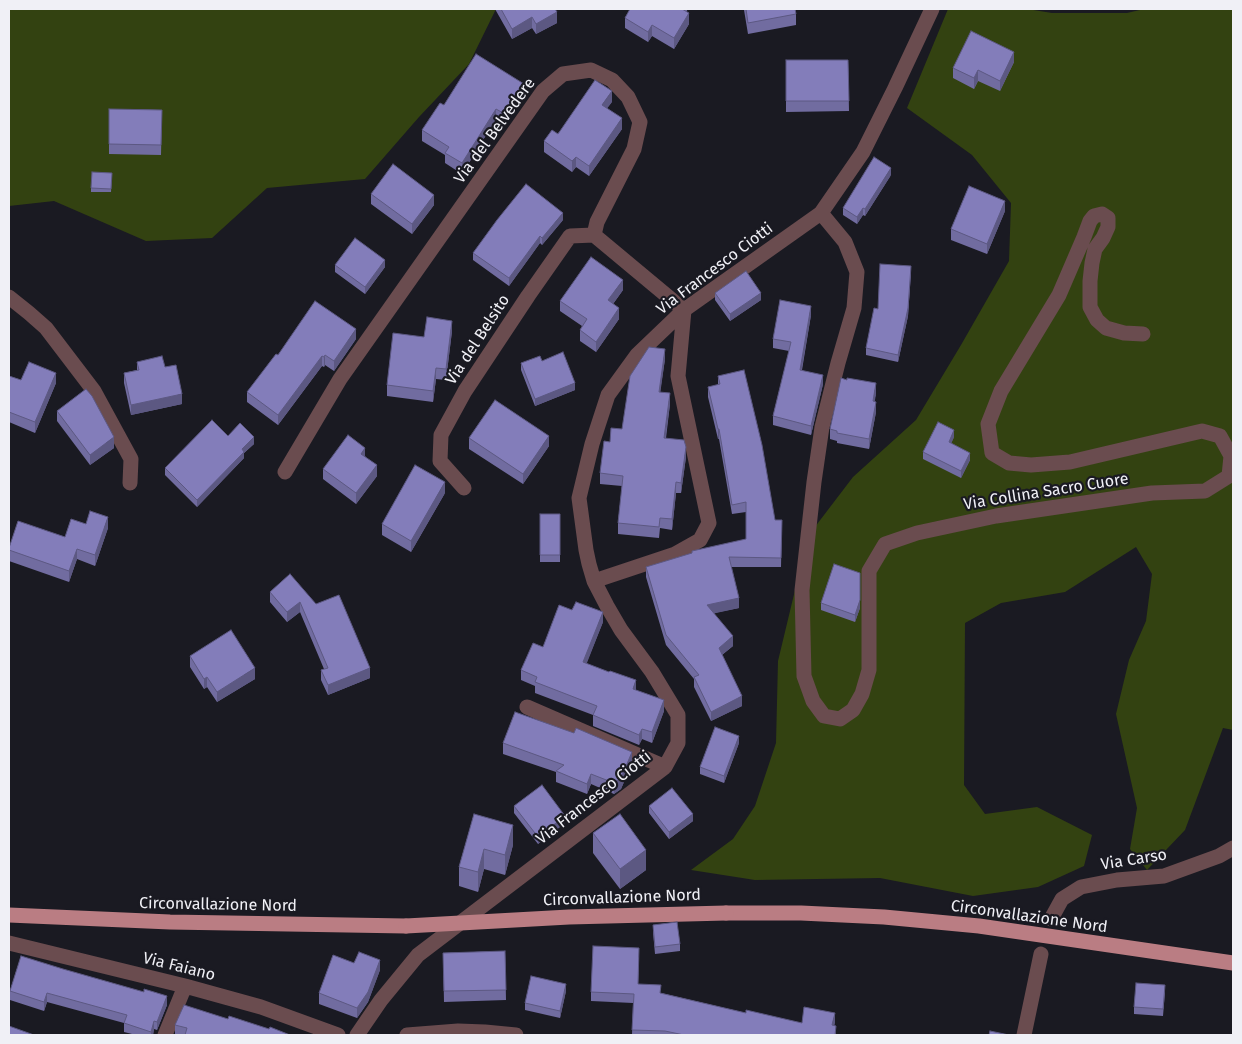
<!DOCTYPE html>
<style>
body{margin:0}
#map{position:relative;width:1242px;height:1044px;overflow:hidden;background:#1a1a22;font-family:"Fira Sans",sans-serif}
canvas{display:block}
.frame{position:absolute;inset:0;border:10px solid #f0f0f6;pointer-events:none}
</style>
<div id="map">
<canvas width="1242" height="1044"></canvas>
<div class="frame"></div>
</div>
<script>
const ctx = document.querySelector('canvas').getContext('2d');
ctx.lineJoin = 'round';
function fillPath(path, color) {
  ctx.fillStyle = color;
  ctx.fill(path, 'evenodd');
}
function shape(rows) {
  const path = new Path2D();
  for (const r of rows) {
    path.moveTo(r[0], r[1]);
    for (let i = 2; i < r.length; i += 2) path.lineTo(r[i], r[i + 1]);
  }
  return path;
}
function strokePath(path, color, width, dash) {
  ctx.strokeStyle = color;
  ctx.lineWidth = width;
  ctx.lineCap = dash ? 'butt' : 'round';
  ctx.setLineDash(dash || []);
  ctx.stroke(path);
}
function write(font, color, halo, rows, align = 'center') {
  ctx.font = font + ' "Fira Sans",sans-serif';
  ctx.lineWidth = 4.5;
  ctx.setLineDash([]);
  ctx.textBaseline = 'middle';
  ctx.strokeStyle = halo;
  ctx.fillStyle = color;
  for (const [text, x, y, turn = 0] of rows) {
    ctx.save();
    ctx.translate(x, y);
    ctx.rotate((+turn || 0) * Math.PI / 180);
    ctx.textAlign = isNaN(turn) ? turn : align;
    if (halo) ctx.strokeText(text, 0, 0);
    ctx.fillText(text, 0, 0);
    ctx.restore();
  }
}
const green = shape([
 [9,9,496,9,469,64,419,117,365,179,267,188,212,238,146,241,54,201,9,206],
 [948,9,1027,9,1052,13,1127,13,1144,9,1233,9,1233,730,1223,728,1185,830,1147,870,1130,849,1137,808,1116,714,1129,660,1146,621,1152,574,1136,547,1065,592,1001,603,965,623,964,785,985,814,1037,807,1092,835,1084,866,1038,887,973,896,880,878,755,880,691,870,733,839,755,806,776,743,778,661,808,536,853,477,916,420,961,345,1009,261,1011,203,972,155,907,108]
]);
const minor = shape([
 [821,213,845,242,857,272,854,308,838,363,822,427,814,482,802,590,804,676,813,701,824,716,840,719,853,710,862,694,869,670,869,571,885,544,917,533,996,516,1152,493,1205,491,1229,476,1231,456,1220,436,1202,431,1070,462,1031,465,1009,463,992,453,988,424,1001,391,1059,295,1084,237,1090,221,1094,216,1102,214,1108,218,1108,227,1103,238,1095,249,1092,263,1090,281,1090,307,1097,320,1106,328,1124,333,1143,334],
 [9,297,29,313,46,328,94,391,131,459,130,483],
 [285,472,340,379,543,91,563,74,591,70,612,80,628,97,640,122,634,149,597,222,594,235,684,310,678,376,709,523,700,540,675,554,594,581],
 [464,488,440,461,441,435,465,391,528,296,570,236,594,235],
 [527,707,665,767],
 [1051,919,1062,899,1081,887,1117,880,1164,876,1219,856,1233,848],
 [9,943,185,986,261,1007,338,1035],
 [165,1035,185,986],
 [357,1035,381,1000,418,955,665,767,678,743,678,715,652,672,621,630,607,606,594,581,589,564,586,550,579,498,592,444,608,395,637,355,684,310,821,213,863,152,895,88,932,9],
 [407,1035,458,1031,485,1032,516,1035],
 [1024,1035,1041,954]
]);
const major = shape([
 [726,913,801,913,884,917,979,926,1233,963],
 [9,915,170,922,406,926]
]);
const majorBridge = shape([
 [406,926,569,917,726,913]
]);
const wall = shape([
 [495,9,555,9,557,23,536,34,532,28,512,39],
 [630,9,688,9,686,12,689,24,674,49,652,36,648,42,625,28,625,18],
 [742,9,795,9,796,14,796,25,748,34,744,10,743,10],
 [786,60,848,60,849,111,786,112],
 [1014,62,1000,91,978,81,974,89,953,78,953,68],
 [524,94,505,125,496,119,462,174,445,163,445,155,422,141,422,130,444,105],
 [612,102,607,108,622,129,589,176,576,167,572,172,544,152,544,141],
 [109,109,162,110,161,155,109,154],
 [112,173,111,192,91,192,91,188],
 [891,175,865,216,863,215,857,224,843,215,843,208],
 [371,194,434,205,412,234,371,204],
 [1005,211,987,254,951,240,951,229],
 [563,220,542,245,540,243,509,286,473,260,473,253],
 [335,265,385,267,365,294,335,272],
 [911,273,908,316,898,362,866,355,866,348,878,309],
 [623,290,613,304,619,319,596,352,580,341,580,330,582,326,560,311,560,301],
 [715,293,761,300,730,321,715,300],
 [811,315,802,370,823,384,811,435,773,425,773,416,789,351,773,348,773,339],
 [452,331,446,380,436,379,433,402,387,396,387,385,424,337],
 [356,339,334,371,325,365,324,367,322,366,278,425,247,402,247,392,278,355],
 [665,359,660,392,670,404,666,438,686,457,681,493,676,493,672,530,660,528,659,538,618,534,618,523,622,486,600,484,600,473,610,442,622,429],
 [542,361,575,390,535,406,521,370,521,363],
 [137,362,165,367,182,404,131,415,124,383,124,373,137,370],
 [9,376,21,380,56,383,35,433,9,422],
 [718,376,775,520,782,520,781,567,731,567,739,608,714,613,733,646,722,655,742,706,711,721,694,687,694,679,666,645,646,577,646,567,746,539,746,512,732,514,719,439,718,439,708,397,708,387,718,385],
 [876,394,874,401,876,412,869,449,837,443,837,441,830,439,830,429],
 [57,411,114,448,90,465,57,421],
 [228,436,254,444,244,453,244,458,197,507,165,475,165,468],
 [954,437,951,443,970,460,961,478,923,459,923,452],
 [469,438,549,446,523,484,469,449],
 [365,456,377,476,356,504,323,479,323,469],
 [445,493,411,552,382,535,382,524],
 [540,514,560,514,560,562,540,562],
 [86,524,108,528,95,566,77,559,69,582,9,561,9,548,65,537],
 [290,574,370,678,328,695,321,680,321,670,324,669,300,612,287,622,270,602,270,592],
 [821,603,860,608,855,622,821,610],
 [603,622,586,664,636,690,664,711,652,743,642,739,639,745,593,726,593,715,535,693,535,686,521,680,521,670,543,647],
 [190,656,255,679,217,702,207,687,204,689,190,667],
 [503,743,632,763,621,789,614,794,591,784,587,794,556,782,556,772,503,754],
 [739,743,724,783,700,774,700,767],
 [514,806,565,823,538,844,514,813],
 [649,806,693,821,669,839,649,813],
 [474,814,513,845,505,875,484,869,478,892,459,886,459,867],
 [593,833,646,870,620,889,593,853],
 [653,925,680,944,680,951,655,954,653,932],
 [505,951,506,1000,444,1002,443,953],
 [21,956,167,1005,157,1030,154,1029,153,1035,136,1035,124,1032,124,1023,47,1002,44,1011,10,1000,10,991],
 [639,957,638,984,661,993,746,1013,802,1023,835,1022,834,1026,836,1035,632,1035,633,1003,591,1001,591,992],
 [354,963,380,970,368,1002,357,1018,319,1004,319,993],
 [566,991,560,1018,525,1010,525,1003],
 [1165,992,1163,1016,1134,1014,1134,1007],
 [228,1019,269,1029,290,1035,175,1035,175,1025]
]);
const shadedWall = shape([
 [557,12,557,23,536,34,536,24],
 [689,13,689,24,674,49,674,38],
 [532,17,532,28,512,39,512,29],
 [652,25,652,36,648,42,648,32],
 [1014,52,1014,62,1000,91,1000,81],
 [978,70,978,81,974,89,974,78],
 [524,84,524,94,505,125,505,114],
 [612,91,612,102,602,115,602,105],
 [496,109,496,119,462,174,462,163],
 [622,118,622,129,589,176,589,166],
 [576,157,576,167,572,172,572,161],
 [891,168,891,175,865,216,865,209],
 [434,195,434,205,412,234,412,224],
 [1005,201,1005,211,987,254,987,244],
 [863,208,863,215,857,224,857,217],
 [563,213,563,220,542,245,542,238],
 [540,236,540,243,509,286,509,278],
 [385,260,385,267,365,294,365,287],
 [911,266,908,316,898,362,898,355],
 [623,280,623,290,608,311,608,300],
 [761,293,761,300,730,321,730,314],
 [811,306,811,315,800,379,800,370],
 [619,308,619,319,596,352,596,342],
 [452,321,452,331,446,380,446,369],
 [356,329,356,339,334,371,334,361],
 [665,349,665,359,659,402,659,392],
 [325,355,325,365,324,367,324,357],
 [322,356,322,366,278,425,278,415],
 [436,368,436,379,433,402,433,391],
 [56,373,56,383,35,433,35,422],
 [823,375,823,384,811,435,811,426],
 [575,383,575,390,535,406,535,399],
 [876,383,876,394,873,412,873,401],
 [670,393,670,404,664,448,664,438],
 [182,394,182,404,131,415,131,405],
 [876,402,876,412,869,449,869,439],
 [718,429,719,429,719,439,718,439],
 [954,430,954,437,949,449,949,442],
 [549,436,549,446,523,484,523,474],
 [114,437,114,448,90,465,90,455],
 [254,437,254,444,244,453,244,458,197,507,197,500,242,449],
 [686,447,686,457,681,493,681,483],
 [365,448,365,459,361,454],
 [970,453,970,460,961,478,961,471],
 [377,465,377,476,356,504,356,493],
 [445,482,445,493,411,552,411,541],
 [676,482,676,493,672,530,672,519],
 [108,517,108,528,95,566,95,555],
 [77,549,77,559,69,582,69,571],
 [739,598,739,608,707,615,707,605],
 [860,600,860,608,855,622,855,615],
 [300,602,300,612,287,622,287,612],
 [603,612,603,622,583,673,583,662],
 [733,636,733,646,719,657,719,648],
 [255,668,255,679,217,702,217,692],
 [370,668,370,678,328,695,328,685],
 [207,677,207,687,204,689,204,679],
 [636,680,636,691,633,689],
 [742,696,742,706,711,721,711,712],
 [664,700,664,711,652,743,652,732],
 [642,729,642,739,639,745,639,735],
 [739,736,739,743,724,783,724,776],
 [632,752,632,763,621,789,614,794,614,783],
 [591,774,591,784,587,794,587,784],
 [693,814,693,821,669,839,669,832],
 [565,816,565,823,538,844,538,837],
 [513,825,513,845,505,875,505,855],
 [484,849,484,869,478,892,478,872],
 [646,850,646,870,620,889,620,869],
 [380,960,380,970,368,1002,357,1018,357,1008],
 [566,984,566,991,560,1018,560,1011],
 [47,993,47,1002,44,1011,44,1002],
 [167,996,167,1005,157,1030,157,1022],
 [835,1013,835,1022,832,1034,832,1025],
 [154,1021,154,1029,153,1035,151,1035,151,1032]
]);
const building = shape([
 [501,9,555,9,557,12,536,24,532,17,512,29,501,9],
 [630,9,682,9,689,13,674,38,652,25,648,32,625,18,630,9],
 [746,9,795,9,796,14,748,23,746,9],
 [971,31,1014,52,1000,81,978,70,974,78,953,68,971,31],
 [476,54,524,84,505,114,496,109,462,163,445,153,449,147,422,130,440,103,444,105,476,54],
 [786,60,848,60,849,101,786,101,786,60],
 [595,80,612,91,602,105,622,118,589,166,576,157,572,161,544,141,552,130,558,134,595,80],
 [109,109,162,110,161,145,109,144,109,109],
 [874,157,891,168,865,209,863,208,857,217,843,208,874,157],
 [393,164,434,195,412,224,371,194,393,164],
 [92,172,112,173,111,189,91,188,92,172],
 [526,184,563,213,542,238,540,236,509,278,473,253,497,220,526,184],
 [969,186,1005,201,987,244,951,229,969,186],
 [355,238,385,260,365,287,335,265,355,238],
 [591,257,623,280,608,300,619,308,596,342,580,330,587,319,560,301,591,257],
 [880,264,911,266,908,308,898,355,866,348,874,308,878,309,880,264],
 [746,271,761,293,730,314,715,293,746,271],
 [780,300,811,306,800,370,823,375,811,426,773,416,791,342,773,339,780,300],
 [315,301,356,329,334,361,325,355,324,357,322,356,278,415,247,392,276,354,278,355,315,301],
 [427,317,452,321,446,369,436,368,433,391,387,385,393,333,424,337,427,317],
 [649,347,665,349,659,392,670,393,664,438,684,440,686,447,681,483,676,482,672,519,660,518,659,527,618,523,623,476,600,473,604,441,610,442,611,428,622,429,630,376,649,347],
 [563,352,575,383,535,399,521,363,540,356,542,361,563,352],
 [162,356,165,367,176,365,182,394,131,405,124,373,139,370,137,362,162,356],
 [29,362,56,373,35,422,9,412,9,376,21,380,29,362],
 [744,370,762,445,775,520,782,520,781,558,729,557,739,598,707,605,733,636,719,648,742,696,711,712,694,677,699,675,666,635,646,567,692,553,692,551,746,539,746,502,732,505,719,429,718,429,708,387,720,384,718,376,744,370],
 [841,378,847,380,847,378,876,383,873,401,876,402,869,439,837,433,837,431,830,429,841,378],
 [86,389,92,396,114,437,90,455,57,411,86,389],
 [495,400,549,436,523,474,469,438,495,400],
 [212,420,228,436,240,423,254,437,242,449,244,452,197,500,165,468,212,420],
 [938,422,954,430,949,442,970,453,961,471,923,452,938,422],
 [348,435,365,448,361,454,377,465,356,493,323,469,348,435],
 [415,465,445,482,411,541,382,524,415,465],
 [90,511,108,517,95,555,77,549,69,571,9,550,9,548,18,521,65,537,71,519,86,524,90,511],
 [540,514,560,514,560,555,540,555,540,514],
 [834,564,860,573,860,600,855,615,821,603,834,564],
 [290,574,316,604,339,595,370,668,328,685,321,670,328,668,300,602,287,612,270,592,290,574],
 [576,602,603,612,583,662,609,672,610,671,636,680,633,689,664,700,652,732,642,729,639,735,593,715,597,706,535,682,537,677,521,670,533,643,543,647,559,605,572,610,576,602],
 [231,630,255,668,217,692,207,677,204,679,190,656,231,630],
 [515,712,574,733,576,728,632,752,621,778,614,783,591,774,587,784,556,771,564,765,503,743,515,712],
 [715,727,739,736,724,776,700,767,715,727],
 [542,785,565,816,538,837,514,806,542,785],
 [672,788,693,814,669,832,649,806,672,788],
 [474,814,513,825,505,855,484,849,478,872,459,867,474,814],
 [620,814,646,850,620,869,593,833,620,814],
 [677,922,680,944,655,947,653,925,677,922],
 [593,946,639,948,638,984,661,985,660,993,746,1013,746,1010,802,1023,804,1007,835,1013,832,1025,836,1026,835,1035,684,1035,665,1031,632,1030,634,994,591,992,593,946],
 [505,951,506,990,444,991,443,953,505,951],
 [359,952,380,960,368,992,357,1008,319,993,333,955,354,963,359,952],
 [21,956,63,969,144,992,144,989,167,996,157,1022,154,1021,151,1032,124,1023,127,1015,47,993,44,1002,10,991,21,956],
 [531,976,566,984,560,1011,525,1003,531,976],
 [1136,983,1165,985,1163,1009,1134,1007,1136,983],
 [184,1005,228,1019,229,1016,269,1029,270,1027,290,1035,185,1035,187,1028,175,1025,184,1005],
 [9,1026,34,1035,9,1035,9,1026],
 [990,1031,1009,1035,989,1035,990,1031]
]);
const streetNames = [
 ["Via del Belvedere",495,131,-54],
 ["Via Francesco Ciotti",715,269,-37],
 ["Via del Belsito",478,340,-57],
 ["Via Collina Sacro Cuore",1046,492,-9],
 ["Via Francesco Ciotti",594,798,-38],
 ["Via Carso",1134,860,-9],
 ["Circonvallazione Nord",622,898,-2],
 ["Circonvallazione Nord",218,905,1],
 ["Circonvallazione Nord",1029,917,8],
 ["Via Faiano",179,967,14]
];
fillPath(green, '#334211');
strokePath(minor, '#6a4c4f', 15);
strokePath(major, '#ba7d83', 15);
strokePath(majorBridge, '#ba7d83', 15);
fillPath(wall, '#716ca0');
fillPath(shadedWall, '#5c5882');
fillPath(building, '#837dba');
strokePath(building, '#5c5882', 1);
write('16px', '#f0f0f6', '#1a1a22', streetNames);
</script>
